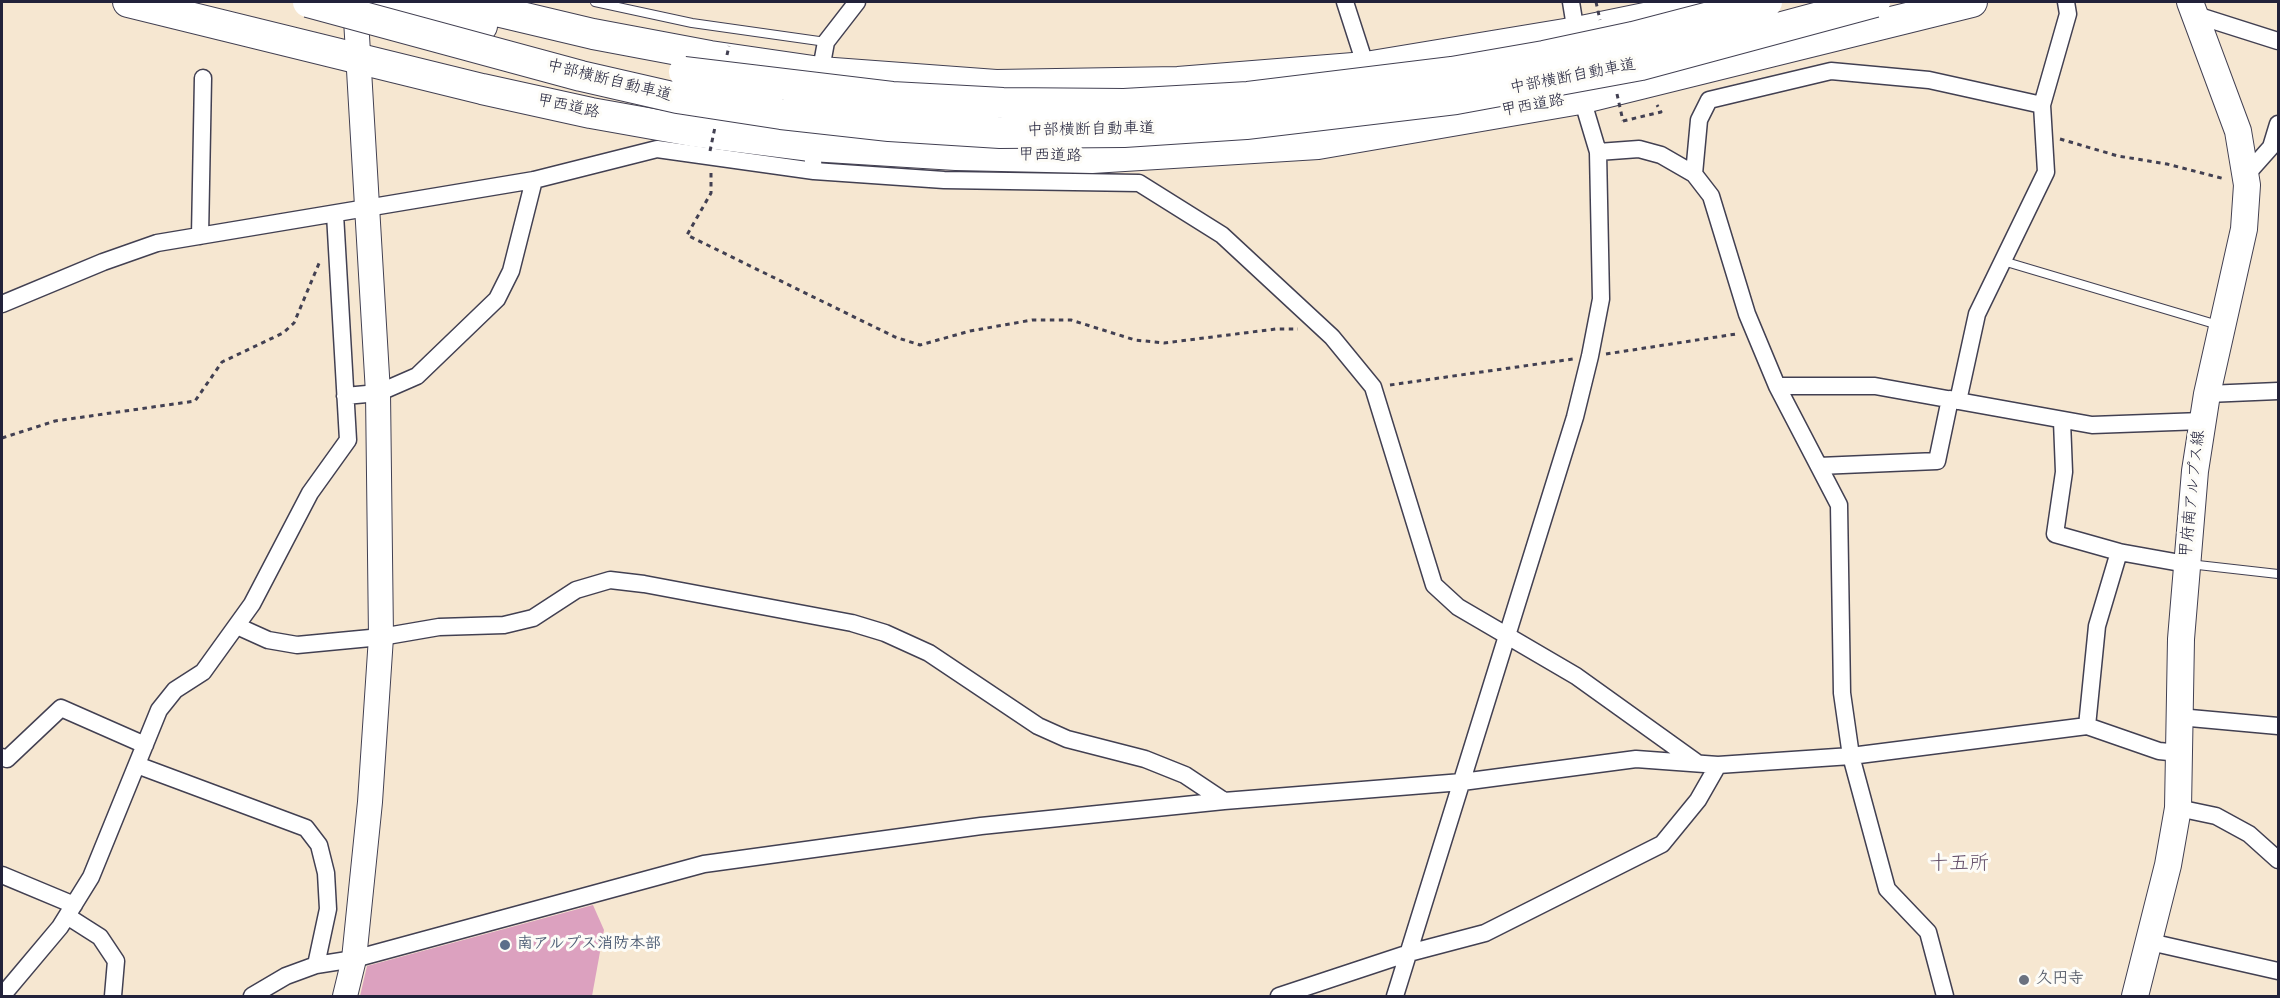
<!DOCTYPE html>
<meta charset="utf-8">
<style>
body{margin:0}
#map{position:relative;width:2280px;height:998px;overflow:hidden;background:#f6e7d1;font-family:Kalam,sans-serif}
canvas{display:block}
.frame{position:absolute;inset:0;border:3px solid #22223b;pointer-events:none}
</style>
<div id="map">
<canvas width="2280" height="998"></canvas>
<div class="frame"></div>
</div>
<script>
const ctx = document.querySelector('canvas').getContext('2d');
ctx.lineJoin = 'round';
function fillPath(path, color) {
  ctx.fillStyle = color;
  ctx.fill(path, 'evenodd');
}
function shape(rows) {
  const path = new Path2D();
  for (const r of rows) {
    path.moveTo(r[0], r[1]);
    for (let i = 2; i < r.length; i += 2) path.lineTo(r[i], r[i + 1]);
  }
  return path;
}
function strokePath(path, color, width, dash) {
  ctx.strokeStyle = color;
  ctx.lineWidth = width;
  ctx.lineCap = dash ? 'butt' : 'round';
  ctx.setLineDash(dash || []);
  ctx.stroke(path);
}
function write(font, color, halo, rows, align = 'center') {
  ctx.font = font + ' Kalam,"Klee One",sans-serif';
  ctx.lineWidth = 6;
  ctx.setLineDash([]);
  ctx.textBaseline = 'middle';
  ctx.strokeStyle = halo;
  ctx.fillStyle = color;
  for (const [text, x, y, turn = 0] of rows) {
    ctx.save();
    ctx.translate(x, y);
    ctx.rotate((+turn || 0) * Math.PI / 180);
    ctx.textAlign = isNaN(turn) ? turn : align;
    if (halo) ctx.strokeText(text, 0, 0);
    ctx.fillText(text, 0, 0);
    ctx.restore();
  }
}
const building = shape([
 [593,905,604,930,592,996,360,996,367,966]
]);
const path = shape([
 [1623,121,1661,112,1657,105],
 [2060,139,2118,156,2167,164,2225,179],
 [711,173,711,193,687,235,895,337,920,345,970,331,1032,320,1071,320,1135,340,1164,343,1276,329,1298,329],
 [1606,354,1736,334],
 [1390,385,1573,359],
 [2,438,55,421,195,401,222,362,283,333,294,323,320,261]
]);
const lane = shape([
 [595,2,692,23,826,42],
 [2003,261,2218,325],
 [2189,564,2278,574]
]);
const street = shape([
 [1345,2,1366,67],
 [1571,2,1577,39],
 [2196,15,2278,41],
 [819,80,826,42,857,2],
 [811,141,814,171,944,180,1139,183,1222,235,1332,337,1373,387,1434,585,1458,607,1576,676,1696,762],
 [1598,152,1639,149,1661,155,1694,174,1711,196,1747,314,1777,386,1839,505,1842,693,1851,756,1887,889,1928,932,1945,996],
 [1694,174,1699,120,1709,100,1831,71,1929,80,2042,105],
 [2247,174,2271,147,2278,124],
 [200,236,203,78],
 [2,304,103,262,157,243,534,180,657,149,814,171],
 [1777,386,1875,386,2092,425,2202,421],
 [2207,394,2278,391],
 [345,396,378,393,417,376,497,299,511,271,534,180],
 [1958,401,1977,314,2046,172,2042,105,2068,14,2066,2],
 [2062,421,2064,472,2055,534,2119,552,2186,564],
 [1819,466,1937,461,1950,399],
 [237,626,268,640,297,645,381,637,439,627,504,625,533,618,576,590,610,580,644,584,852,623,885,633,929,653,1038,726,1067,739,1145,759,1185,775,1224,801],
 [2179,717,2278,726],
 [2087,726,2097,626,2119,552],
 [2,757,7,759,61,708,145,745],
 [137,765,306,828,319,845,326,873,328,909,316,965],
 [2178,808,2216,816,2249,834,2278,860],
 [2,875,74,905],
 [67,916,100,937,116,961,113,996],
 [2150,942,2278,971],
 [2,996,60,927,91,877,159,710,175,690,203,672,252,604,310,493,348,440,335,214],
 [252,996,286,976,316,965,354,959,704,864,981,826,1224,801,1462,782,1636,759,1718,765,1851,756,2087,726,2159,751,2179,753],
 [1279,996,1409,953,1485,933,1662,844,1698,800,1718,765],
 [1395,996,1575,417,1590,356,1601,299,1598,152,1580,92]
]);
const secondary = shape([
 [345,996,354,959,370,802,381,637,378,393,355,2]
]);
const primary = shape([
 [2135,996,2168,865,2178,808,2181,639,2195,471,2207,394,2244,229,2247,185,2238,131,2190,2]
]);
const highway = shape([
 [128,2,482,89,591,113,692,131,811,146,956,155,1092,158,1318,144,1580,99,1972,2],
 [380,2,482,26],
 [458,2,593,34,710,56,820,72,996,85,1178,82,1366,67,1577,32,1674,12,1706,2]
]);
const pathBridge = shape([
 [1596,2,1600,20],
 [727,55,729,46],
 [1617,94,1623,121],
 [710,151,715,127]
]);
const highwayBridge = shape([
 [308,2,581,76,677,98,781,114,889,126,1000,133,1124,132,1246,124,1456,99,1641,65,1875,2],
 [684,72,892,97,1003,103,1124,104,1248,97,1452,72,1544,56,1633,37,1767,2]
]);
const markers = [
 [505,945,6,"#5c6f8a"],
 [2024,980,6,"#6b7280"]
];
const streetNames = [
 ["中部横断自動車道",1573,78,-11],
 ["中部横断自動車道",609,82,14],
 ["甲西道路",1533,107,-10],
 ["甲西道路",568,108,12],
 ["中部横断自動車道",1091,131,-1],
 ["甲西道路",1050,157,1],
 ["甲府南アルプス線",2194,494,-84]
];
const serviceNames = [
 ["南アルプス消防本部",517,945]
];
const worshipNames = [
 ["久円寺",2036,980]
];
const quarterNames = [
 ["十五所",1959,866]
];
fillPath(building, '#dca1bf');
strokePath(lane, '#424052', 10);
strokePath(street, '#424052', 19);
strokePath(secondary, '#424052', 26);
strokePath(primary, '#424052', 28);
strokePath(highway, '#424052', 32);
strokePath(path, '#424052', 3, [4.5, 4.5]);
strokePath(lane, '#fff', 8);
strokePath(street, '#fff', 16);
strokePath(secondary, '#fff', 24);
strokePath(primary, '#fff', 26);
strokePath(highway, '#fff', 30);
strokePath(highwayBridge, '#424052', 32, []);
strokePath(pathBridge, '#424052', 3, [4.5, 4.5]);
strokePath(highwayBridge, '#fff', 30);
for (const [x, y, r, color] of markers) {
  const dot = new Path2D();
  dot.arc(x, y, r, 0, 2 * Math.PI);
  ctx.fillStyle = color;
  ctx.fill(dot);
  strokePath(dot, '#fdfcf7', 2);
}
write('16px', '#22223b', '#fdfcf7', streetNames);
write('bold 16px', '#4e5e75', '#fdfcf7', serviceNames, 'left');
write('bold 16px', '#5b616d', '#fdfcf7', worshipNames, 'left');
write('20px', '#634e69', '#fdfcf7', quarterNames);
</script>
